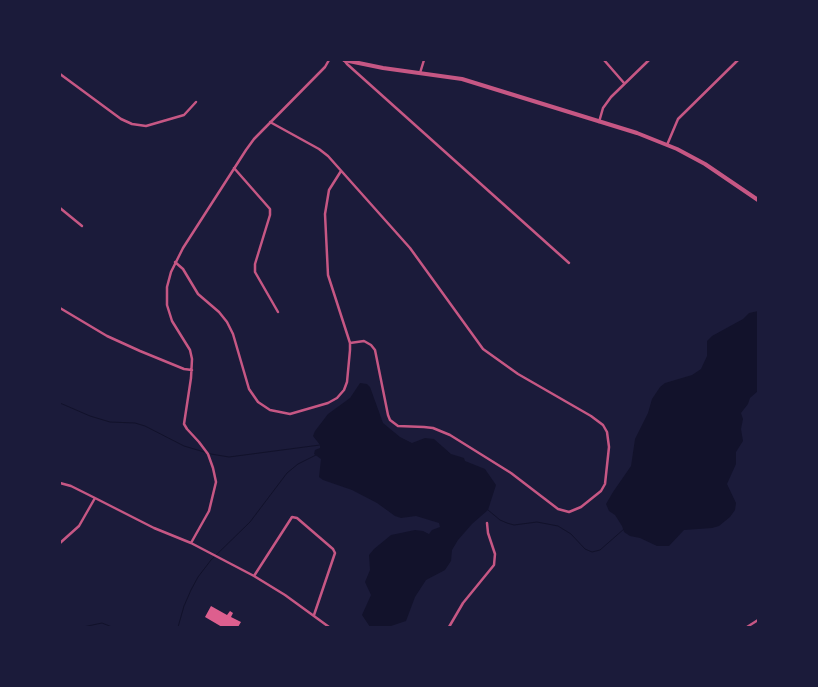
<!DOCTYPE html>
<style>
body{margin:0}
#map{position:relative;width:818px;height:687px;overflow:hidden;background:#1b1b3a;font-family:Overpass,sans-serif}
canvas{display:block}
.frame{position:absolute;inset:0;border:61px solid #1b1b3a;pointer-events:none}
</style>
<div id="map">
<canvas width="818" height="687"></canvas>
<div class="frame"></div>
</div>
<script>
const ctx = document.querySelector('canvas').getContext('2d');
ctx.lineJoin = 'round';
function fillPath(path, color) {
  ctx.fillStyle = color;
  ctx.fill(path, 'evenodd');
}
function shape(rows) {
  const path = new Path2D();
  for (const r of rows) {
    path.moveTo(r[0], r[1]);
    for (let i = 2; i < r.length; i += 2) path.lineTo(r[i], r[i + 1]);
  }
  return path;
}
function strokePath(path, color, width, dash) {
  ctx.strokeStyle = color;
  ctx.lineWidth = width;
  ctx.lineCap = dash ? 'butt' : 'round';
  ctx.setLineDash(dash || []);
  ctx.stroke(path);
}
const water = shape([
 [758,311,758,391,750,398,748,404,741,413,743,419,741,429,743,441,736,452,736,464,727,484,736,503,735,510,730,517,719,526,712,528,684,530,669,546,657,546,640,538,630,536,624,532,622,526,615,515,609,511,606,504,613,492,631,466,635,439,648,413,652,399,660,387,665,383,692,375,701,369,707,356,707,341,712,336,743,319,749,313],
 [360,383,367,384,370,387,383,423,400,437,412,443,425,438,434,439,451,454,464,458,465,461,485,469,496,485,488,510,472,524,458,540,452,550,451,561,445,570,426,580,415,597,406,621,388,627,370,627,362,615,371,595,365,582,370,570,369,555,374,549,391,535,415,530,423,531,429,534,432,530,440,527,439,523,416,516,401,518,395,516,377,503,352,490,323,480,319,477,321,459,314,454,315,450,320,448,320,445,313,436,315,431,328,414,350,398]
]);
const stream = shape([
 [60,403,90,416,110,422,135,423,145,426,184,446,211,454,229,457,320,445],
 [488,510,500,520,507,523,514,525,537,522,558,526,571,534,585,549,592,552,600,550,624,529],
 [83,627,102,623,112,627],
 [178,627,184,606,191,590,198,577,211,560,250,522,287,473,298,464,316,455]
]);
const building = shape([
 [211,606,227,615,230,611,233,613,231,617,241,622,238,627,222,627,205,617]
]);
const minor = shape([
 [344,60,347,64,569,263],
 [604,60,624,83],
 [420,73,424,60],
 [60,74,121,119,132,124,146,126,184,115,196,102],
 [270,122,319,149,328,156,410,248,483,349,518,374,591,416,603,425,607,432,609,447,605,484,601,491,581,507,569,512,558,509,511,473,450,435,433,428,424,427,398,426,390,420,388,415,375,350,371,345,364,341,350,343],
 [599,122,603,108,611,97,649,60],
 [667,145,678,119,738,60],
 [234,168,270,209,270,215,255,264,255,272,278,312],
 [60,208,82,226],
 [175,262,183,269,198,294,219,312,227,322,233,334,249,389,258,402,270,410,290,414,328,403,337,398,344,390,347,382,350,350,350,343,328,275,325,214,329,190,341,171],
 [60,308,107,336,140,351,184,369,192,370],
 [60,483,71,486,95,498,154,528,191,543,254,576,285,595,329,627],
 [60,543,79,526,95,498],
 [191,543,209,511,216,482,213,468,208,454,199,442,187,429,184,424,191,378,192,359,190,350,172,321,167,305,167,287,171,272,183,248,246,150,254,139,325,67,329,60],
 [254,576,292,517,297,518,333,549,335,553,314,615],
 [449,627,463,603,494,565,495,554,488,533,487,523],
 [747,627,758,620]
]);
const tertiary = shape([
 [344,60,383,68,462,79,637,133,677,149,705,164,758,200]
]);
fillPath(water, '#12122b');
strokePath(stream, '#12122b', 1);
fillPath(building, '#dd5f8e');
strokePath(minor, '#c65784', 2.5);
strokePath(tertiary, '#c65784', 4);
</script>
